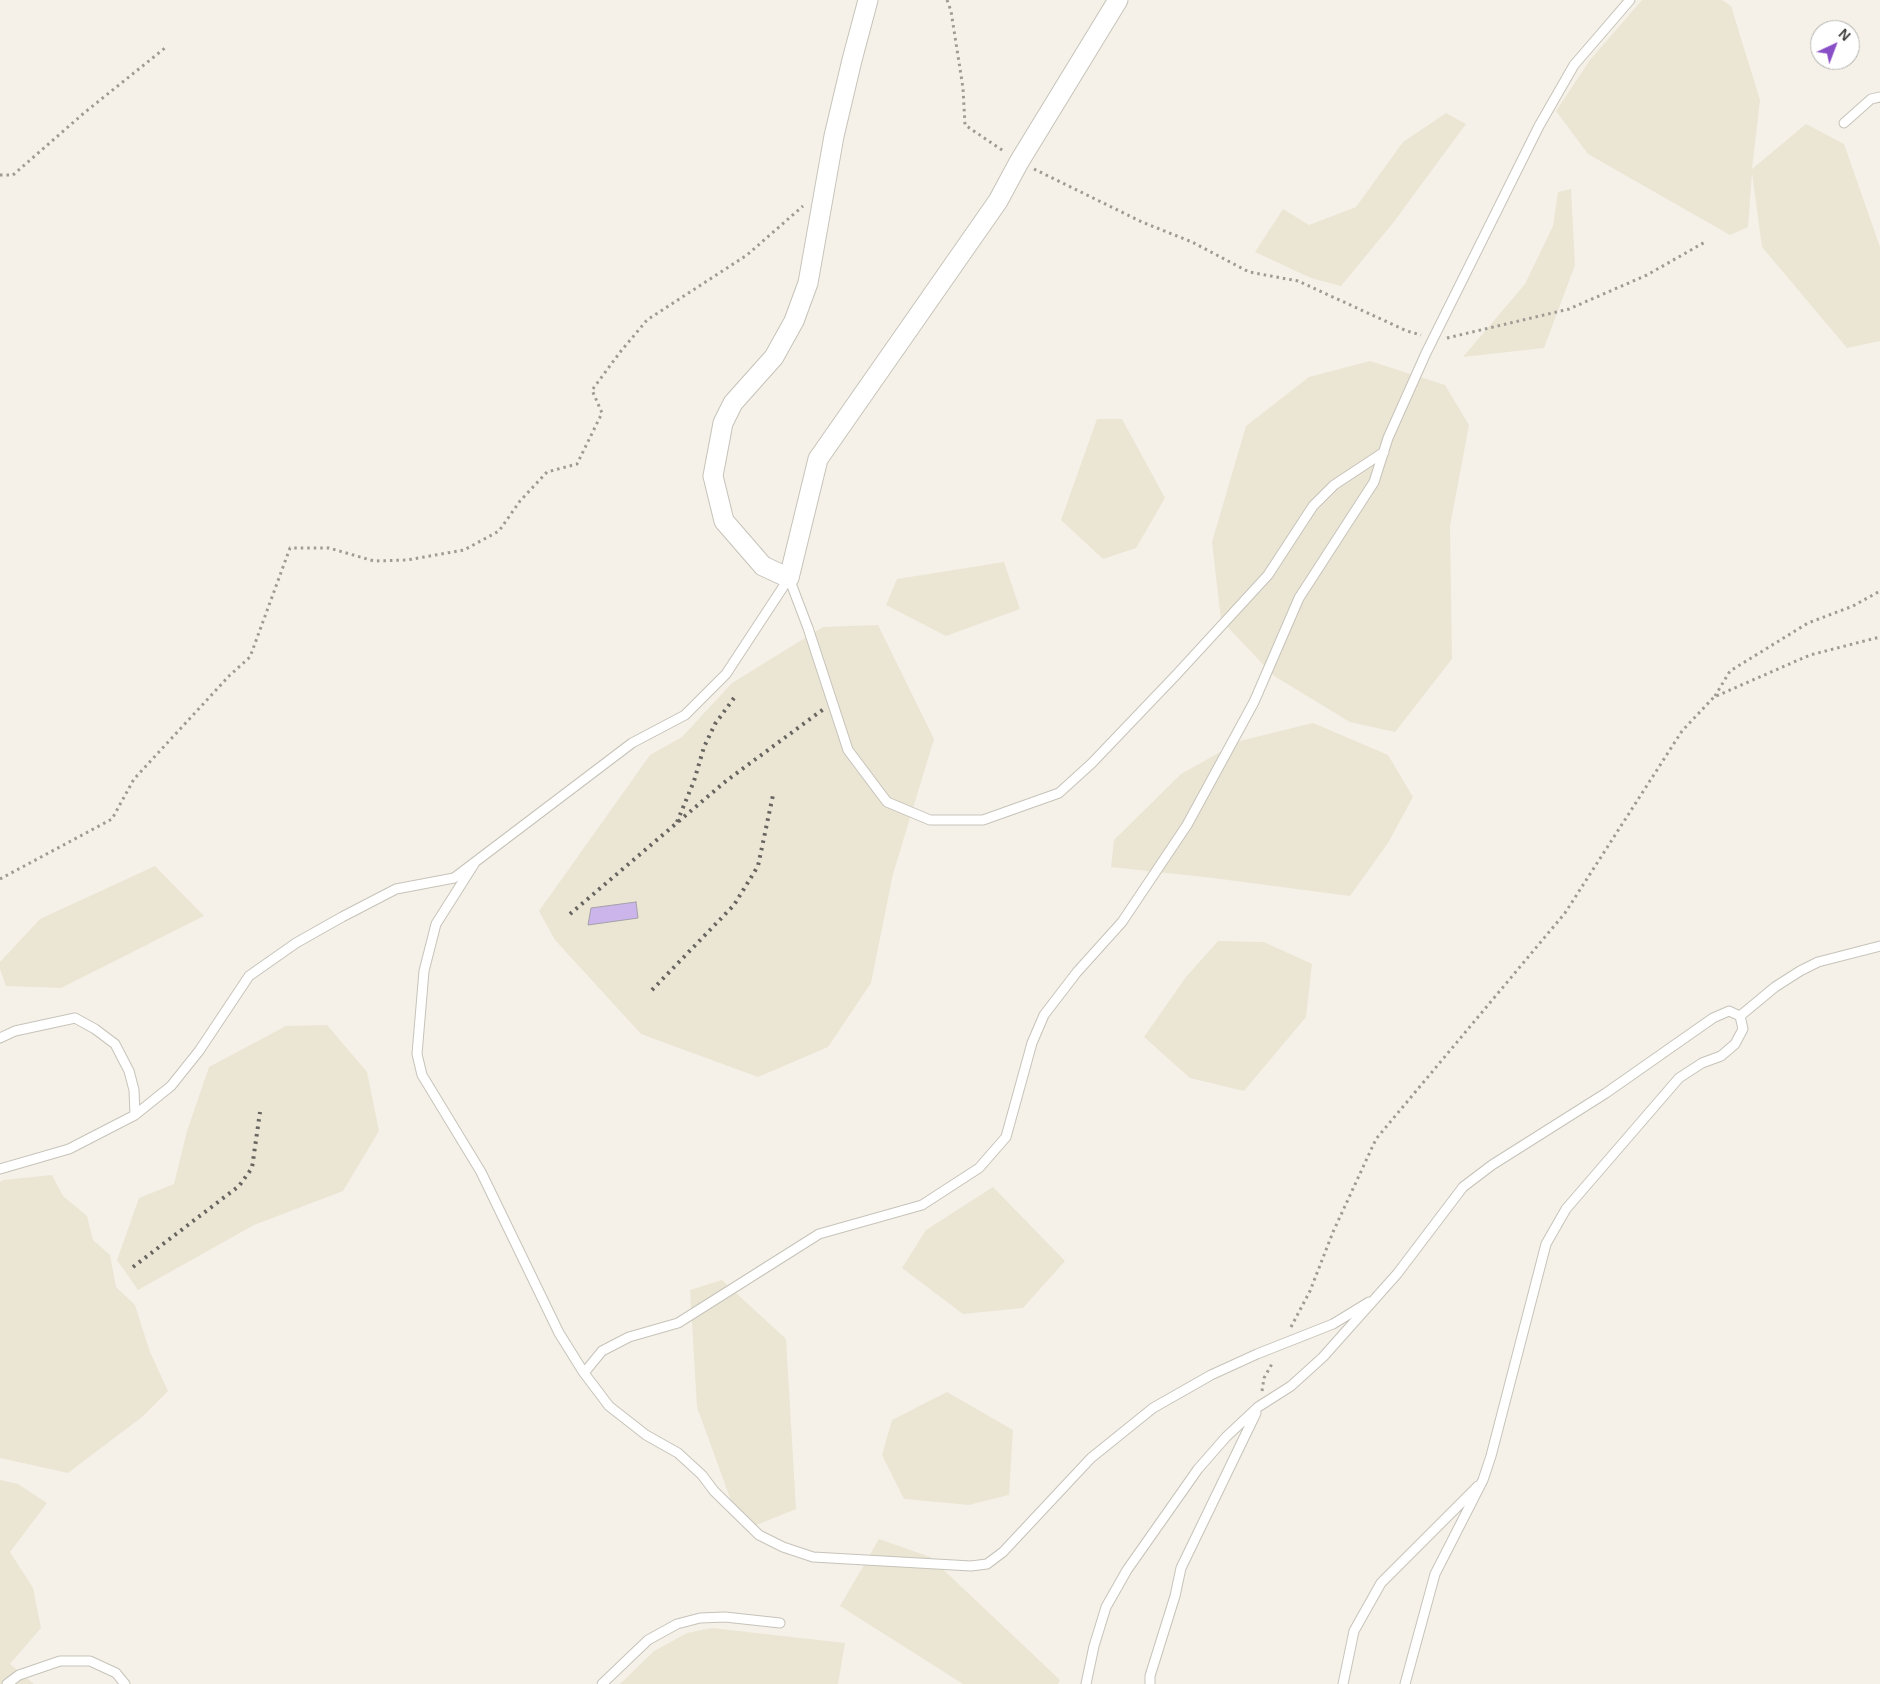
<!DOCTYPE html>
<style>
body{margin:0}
#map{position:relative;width:1880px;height:1684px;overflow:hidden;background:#f5f1e8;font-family:Arial,sans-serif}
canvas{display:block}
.north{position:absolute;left:1810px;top:20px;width:50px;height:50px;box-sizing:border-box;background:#fff;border:1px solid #b1b1af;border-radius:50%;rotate:43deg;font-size:14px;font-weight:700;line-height:20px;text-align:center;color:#3d3c38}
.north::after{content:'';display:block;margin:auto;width:18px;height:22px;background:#894fc6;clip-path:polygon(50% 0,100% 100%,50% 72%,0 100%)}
</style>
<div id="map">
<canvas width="1880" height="1684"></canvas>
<div class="north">N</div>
</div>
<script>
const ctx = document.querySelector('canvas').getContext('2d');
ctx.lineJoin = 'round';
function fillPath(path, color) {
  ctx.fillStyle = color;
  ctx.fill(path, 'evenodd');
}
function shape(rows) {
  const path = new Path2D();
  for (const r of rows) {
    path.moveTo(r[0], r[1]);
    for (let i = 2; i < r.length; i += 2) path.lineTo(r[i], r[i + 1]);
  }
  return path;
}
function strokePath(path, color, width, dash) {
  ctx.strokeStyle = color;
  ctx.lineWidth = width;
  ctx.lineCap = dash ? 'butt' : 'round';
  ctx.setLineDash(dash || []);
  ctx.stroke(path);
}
const built = shape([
 [1642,0,1722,0,1731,6,1760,100,1752,169,1806,124,1844,144,1880,247,1880,341,1847,348,1762,247,1752,173,1748,227,1730,235,1588,154,1556,111,1590,60],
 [1446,113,1466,124,1393,223,1341,286,1311,278,1255,252,1283,209,1309,225,1356,207,1403,142],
 [1571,189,1575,265,1544,348,1463,357,1525,284,1553,226,1558,192],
 [1370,361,1445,385,1469,425,1450,526,1452,659,1395,732,1350,722,1274,676,1221,620,1212,542,1246,426,1309,377],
 [1097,419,1122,419,1165,498,1136,548,1103,559,1061,520],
 [1004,562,1020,609,946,636,886,605,897,579],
 [878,625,934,739,893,874,871,983,828,1047,758,1077,641,1034,555,940,539,911,650,755,682,737,732,683,823,627],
 [1313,723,1388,755,1413,797,1388,843,1350,896,1213,878,1111,867,1114,840,1181,774,1240,741],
 [155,866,204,916,61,988,6,986,0,969,0,962,40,919],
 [1218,941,1264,942,1312,964,1306,1017,1244,1091,1190,1078,1144,1037,1186,977],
 [327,1025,367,1072,379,1131,343,1191,254,1225,138,1290,117,1260,139,1198,174,1184,187,1131,209,1067,286,1026],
 [52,1175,63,1196,87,1216,93,1240,110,1255,116,1287,135,1305,150,1352,168,1391,142,1417,68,1473,0,1458,0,1182,3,1180],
 [993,1187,1065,1261,1023,1308,963,1314,902,1268,926,1230],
 [722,1280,786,1339,796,1509,754,1526,734,1509,697,1407,690,1290],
 [947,1392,1013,1430,1009,1495,969,1505,904,1499,882,1455,892,1420],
 [0,1480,18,1484,47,1503,10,1552,33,1588,41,1628,10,1664,34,1684,0,1684],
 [879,1539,930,1557,1060,1680,1058,1684,963,1684,840,1606],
 [712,1628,845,1643,838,1684,620,1684,654,1651,687,1633]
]);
const building = shape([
 [636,902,638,918,588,925,591,908,636,902]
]);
const path = shape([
 [947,0,951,11,963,88,965,125,1005,152],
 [1034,169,1142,222,1192,242,1249,272,1298,281,1407,331,1421,335],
 [0,175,13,175,84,113,165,48],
 [1447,338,1569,309,1647,275,1705,242],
 [1715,696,1730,671,1808,623,1853,606,1880,591],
 [0,879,112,819,134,779,229,676,250,657,290,548,329,548,374,561,407,560,464,550,499,531,520,501,547,472,577,464,602,413,592,390,621,351,647,320,747,255,803,206],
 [1291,1327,1310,1291,1333,1232,1376,1139,1565,913,1682,731,1714,697,1810,655,1880,637],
 [1262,1391,1264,1378,1273,1362]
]);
const service = shape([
 [1844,123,1871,99,1880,97],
 [789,578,808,628,848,750,887,802,930,820,983,820,1059,793,1092,763,1177,674,1268,575,1313,506,1334,485,1384,452],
 [474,864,436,924,424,971,417,1054,422,1075,481,1172,559,1333,584,1373,609,1406,646,1435,678,1453,702,1475,714,1491,759,1535,783,1547,813,1557,971,1566,987,1564,1003,1552,1091,1458,1153,1408,1211,1375,1257,1354,1333,1324,1369,1302],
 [1740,1016,1775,987,1800,971,1818,962,1880,946],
 [0,1038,15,1031,75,1018,95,1029,115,1044,129,1071,134,1090,135,1115],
 [0,1169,69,1149,135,1115,171,1086,199,1051,249,976,296,943,342,917,396,889,454,878,632,743,685,715,726,674,789,578],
 [584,1373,602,1351,629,1337,678,1323,819,1234,922,1205,979,1168,1006,1137,1032,1043,1044,1015,1077,972,1122,922,1187,825,1254,702,1299,598,1374,482,1388,438,1426,353,1539,126,1574,65,1630,0],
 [7,1684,19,1675,60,1661,90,1661,116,1673,125,1684],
 [602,1684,648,1640,677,1624,700,1618,725,1617,780,1623],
 [1086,1684,1094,1646,1106,1607,1127,1570,1198,1469,1226,1437,1258,1407,1291,1386,1323,1357,1397,1274,1463,1187,1492,1165,1606,1093,1713,1018,1729,1011,1740,1016,1743,1029,1735,1044,1721,1056,1702,1063,1679,1078,1566,1209,1546,1244,1491,1456,1483,1480,1435,1574,1405,1684],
 [1150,1684,1150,1676,1175,1596,1181,1568,1256,1413],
 [1343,1684,1354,1631,1381,1583,1478,1486]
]);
const minor = shape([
 [868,0,852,60,834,136,808,283,794,321,774,357,733,403,723,423,713,476,724,521,763,566,789,578,818,459,998,201,1019,162,1118,0]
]);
const rail = shape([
 [677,822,694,781,704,747,715,724,734,698],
 [570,914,726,781,825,708],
 [652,990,734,905,758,866,773,795],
 [133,1267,239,1186,252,1168,260,1112]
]);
fillPath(built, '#ebe5d4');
fillPath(building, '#cbb5ea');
strokePath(building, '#a4a1aa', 1);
strokePath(service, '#c6c3b9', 11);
strokePath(minor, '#c6c3b9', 21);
strokePath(path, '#9e9b95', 3, [2.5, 4]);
strokePath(service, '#fff', 9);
strokePath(minor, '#fff', 19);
strokePath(rail, '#676560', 4, [2.5, 5]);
</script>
